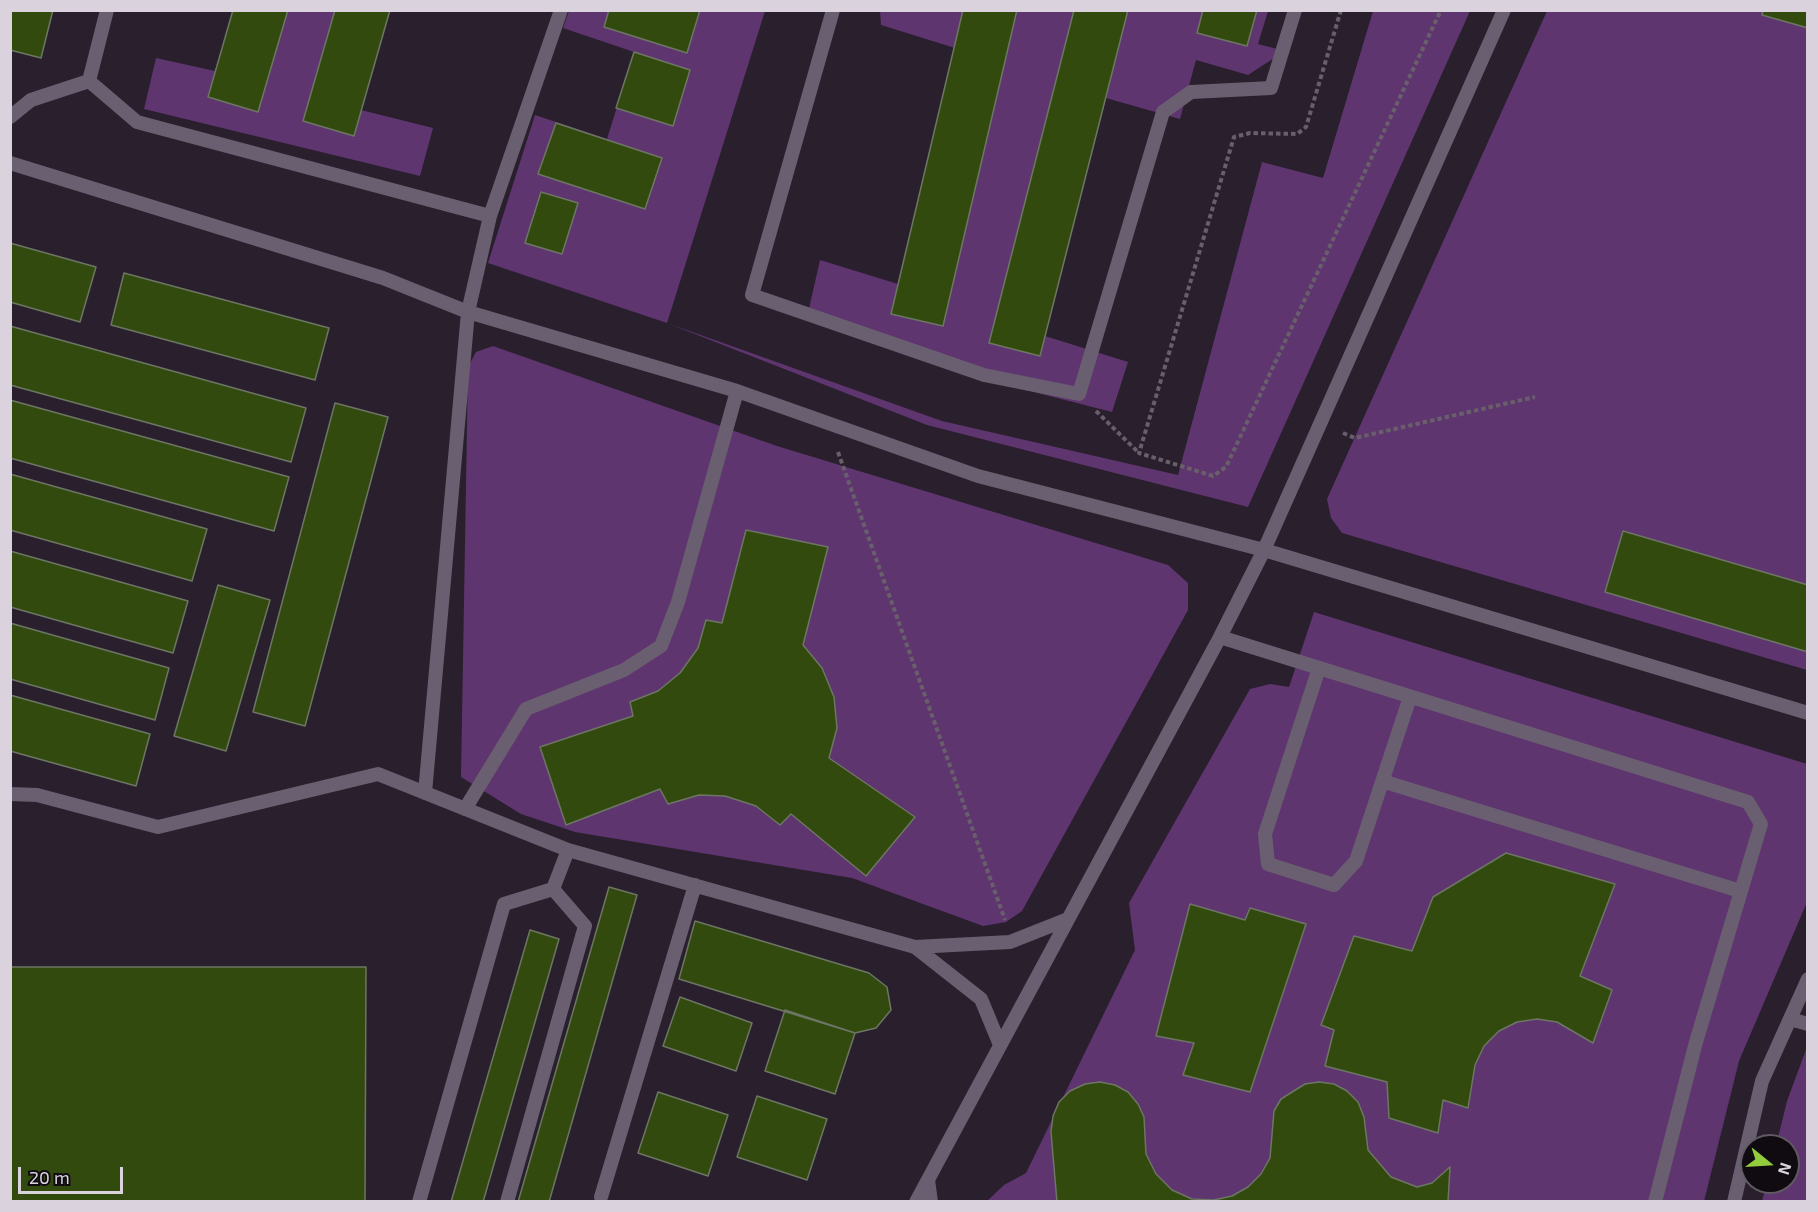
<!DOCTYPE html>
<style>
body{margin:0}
#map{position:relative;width:1818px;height:1212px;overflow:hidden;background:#291f2d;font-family:"Exo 2",sans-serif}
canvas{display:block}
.frame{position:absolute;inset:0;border:12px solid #dad3dd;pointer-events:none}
.north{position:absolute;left:1740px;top:1134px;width:60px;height:60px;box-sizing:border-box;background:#0f0b11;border:2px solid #605b63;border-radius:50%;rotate:108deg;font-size:16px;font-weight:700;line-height:24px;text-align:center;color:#dad3dd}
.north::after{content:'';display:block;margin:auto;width:21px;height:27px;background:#93cc3d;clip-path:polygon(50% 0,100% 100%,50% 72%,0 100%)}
.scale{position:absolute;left:18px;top:1167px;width:105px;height:27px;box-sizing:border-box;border:3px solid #dad3dd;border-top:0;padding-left:8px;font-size:18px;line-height:21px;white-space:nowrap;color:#dad3dd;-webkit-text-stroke:4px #0f0b11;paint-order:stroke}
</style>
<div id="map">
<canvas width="1818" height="1212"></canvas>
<div class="frame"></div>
<div class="north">N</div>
<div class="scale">20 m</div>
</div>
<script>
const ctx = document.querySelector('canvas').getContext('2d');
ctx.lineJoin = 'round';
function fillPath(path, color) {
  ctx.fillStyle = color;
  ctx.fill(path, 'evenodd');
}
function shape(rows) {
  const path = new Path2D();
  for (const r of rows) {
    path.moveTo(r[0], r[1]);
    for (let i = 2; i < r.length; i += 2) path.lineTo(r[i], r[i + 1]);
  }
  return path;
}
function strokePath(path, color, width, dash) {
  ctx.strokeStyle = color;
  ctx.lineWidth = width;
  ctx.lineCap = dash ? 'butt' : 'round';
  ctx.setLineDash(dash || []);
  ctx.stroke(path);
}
const green = shape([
 [233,11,390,11,361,110,433,128,420,176,144,109,156,58,215,71],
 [569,11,765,11,667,323,942,421,1178,475,1262,162,1323,178,1373,11,1470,11,1248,507,927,425,667,323,488,263,535,115,607,139,634,52,563,28],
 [880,11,1268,11,1258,44,1285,51,1248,75,1196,60,1180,119,1106,98,1045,336,1128,362,1112,412,971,376,808,313,820,260,898,284,955,48,881,25],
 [1547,11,1807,11,1807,670,1342,533,1331,518,1327,499],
 [493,346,777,446,1168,565,1188,583,1188,610,1022,911,1006,922,983,926,852,878,575,832,521,814,461,777,468,367,476,352],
 [1314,612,1807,764,1807,902,1739,1061,1704,1201,986,1202,1004,1185,1026,1173,1135,950,1129,903,1250,689,1270,684,1289,687],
 [1807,1047,1807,1201,1762,1201,1767,1182,1788,1182,1788,1146,1776,1146,1787,1101]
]);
const building = shape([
 [10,10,53,10,41,58,10,50,10,10],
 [233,10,288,10,258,112,208,97,233,10],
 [335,10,390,10,354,136,303,121,335,10],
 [609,10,700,10,687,53,604,27,609,10],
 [963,10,1017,10,943,326,891,314,963,10],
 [1074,10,1128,10,1040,356,989,343,1074,10],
 [1203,10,1257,10,1247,46,1197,33,1203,10],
 [1763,10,1808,10,1808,28,1762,15,1763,10],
 [634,52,690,70,673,126,616,108,634,52],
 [556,123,662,158,645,209,538,174,556,123],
 [541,192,578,203,562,254,525,243,541,192],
 [10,243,96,267,80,322,10,302,10,243],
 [124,273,329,328,315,380,111,325,124,273],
 [10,326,306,408,291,462,10,385,10,326],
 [10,400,289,477,274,531,10,458,10,400],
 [335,403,388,417,305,726,253,712,335,403],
 [10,474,207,529,192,581,10,530,10,474],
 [746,530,828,547,803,645,822,668,834,697,837,728,829,758,915,817,866,876,791,814,780,825,756,806,725,796,699,795,668,804,660,789,566,825,540,747,633,716,630,702,658,691,680,673,698,648,706,620,722,623,746,530],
 [1623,531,1808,585,1808,652,1605,592,1623,531],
 [10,551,188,601,173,653,10,607,10,551],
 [218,585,270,600,226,751,174,736,218,585],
 [10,623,169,668,155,720,10,679,10,623],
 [10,695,150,734,136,786,10,751,10,695],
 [1506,853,1615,884,1580,976,1612,990,1593,1043,1557,1022,1537,1019,1517,1022,1499,1031,1484,1046,1475,1065,1468,1108,1443,1100,1438,1133,1389,1118,1387,1082,1325,1066,1334,1030,1321,1025,1354,936,1412,951,1433,897,1506,853],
 [609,887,637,895,549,1202,518,1202,609,887],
 [1190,904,1245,920,1250,908,1306,924,1250,1092,1183,1075,1194,1043,1156,1036,1190,904],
 [695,921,869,973,887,987,891,1010,876,1028,855,1033,679,979,695,921],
 [530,930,559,939,483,1202,451,1202,530,930],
 [10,967,366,967,365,1202,10,1202,10,967],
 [680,997,752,1023,736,1071,663,1046,680,997],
 [785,1010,855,1033,835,1094,765,1071,785,1010],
 [1100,1082,1115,1085,1128,1092,1138,1104,1144,1117,1146,1154,1156,1174,1172,1190,1192,1199,1214,1200,1232,1196,1248,1187,1261,1174,1270,1158,1274,1111,1281,1099,1305,1084,1319,1082,1334,1084,1347,1091,1358,1102,1364,1117,1368,1150,1391,1177,1417,1187,1432,1183,1450,1167,1448,1202,1057,1202,1051,1132,1053,1116,1059,1102,1070,1091,1085,1084,1100,1082],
 [658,1092,728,1115,708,1176,638,1153,658,1092],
 [757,1096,827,1119,807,1180,737,1157,757,1096]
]);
const path = shape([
 [1341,10,1306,127,1297,134,1250,133,1234,137,1139,453,1213,476,1226,467,1441,10],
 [1096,411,1139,453],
 [1343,433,1355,438,1535,397],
 [838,452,1005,920]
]);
const lane = shape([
 [833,10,752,295,984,375,1079,394,1163,112,1191,92,1271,88,1295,10],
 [89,81,137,122,490,216,561,10],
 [89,81,107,10],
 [10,117,31,100,89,81],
 [10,163,383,278,468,312,737,391,978,476,1264,550,1808,713],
 [1220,637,1748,802,1761,824,1696,1042,1655,1202],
 [1319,668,1265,834,1268,864,1334,885,1356,861,1410,697],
 [1382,781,1740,891],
 [425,793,468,312,490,216],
 [10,794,37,795,158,827,378,774,568,850,915,947,1010,942,1068,919],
 [465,809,526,709,624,670,661,646,678,602,737,391],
 [915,947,981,999,1000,1045],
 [1790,1019,1808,1024],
 [928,1180,931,1202],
 [601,1197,695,885],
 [419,1202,504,904,553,889],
 [507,1202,585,926,553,889,568,850],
 [916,1202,1220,637,1264,550,1504,10],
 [1734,1202,1762,1081,1808,979]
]);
fillPath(green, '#5f356f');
fillPath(building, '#324a0d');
strokePath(building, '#6d7664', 1.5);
strokePath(path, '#685f6b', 4, [4.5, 3]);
strokePath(lane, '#6a5f70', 14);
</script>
